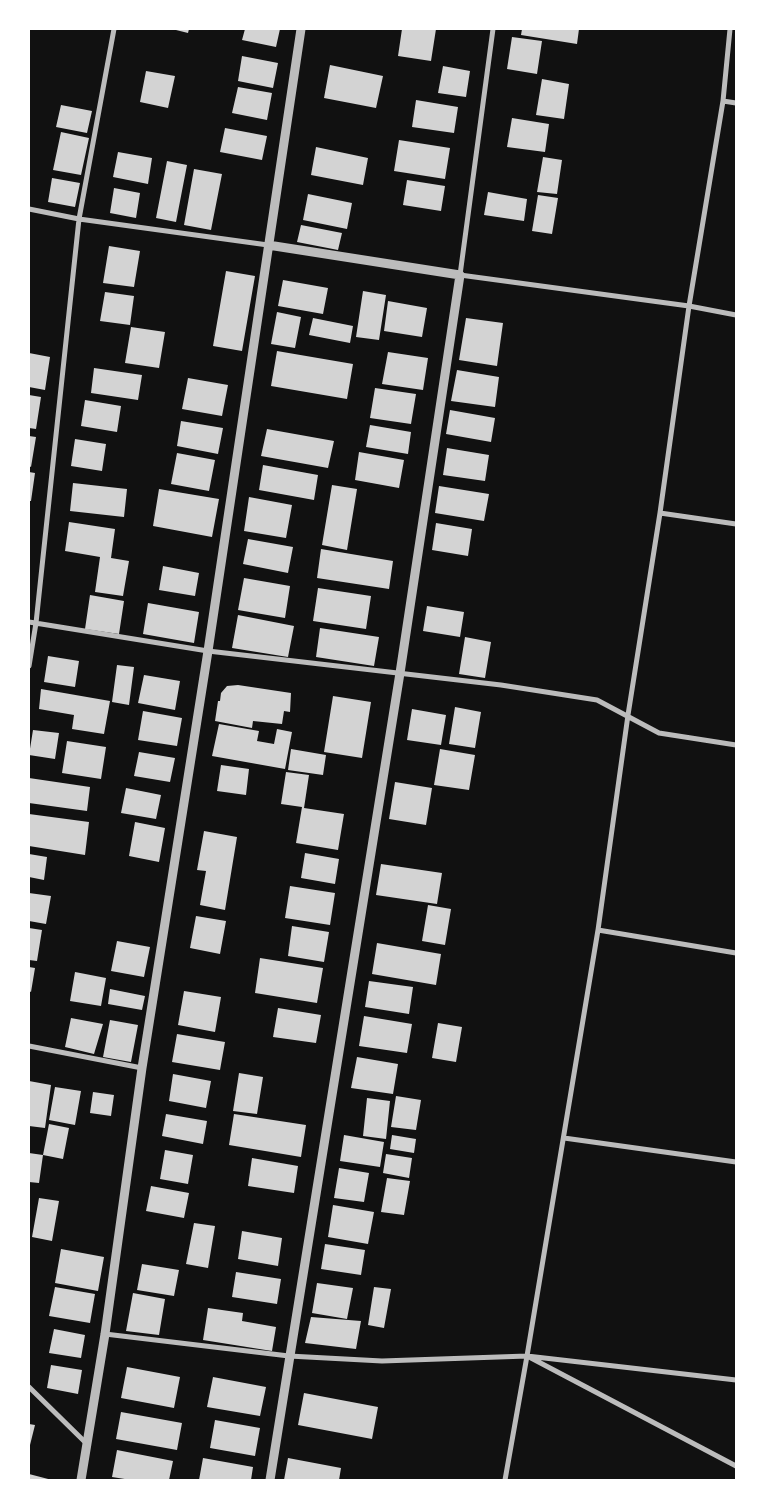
<!DOCTYPE html>
<style>
body{margin:0}
#map{position:relative;width:765px;height:1509px;overflow:hidden;background:#111;font-family:Helvetica,sans-serif}
canvas{display:block}
.frame{position:absolute;inset:0;border:30px solid #fff;pointer-events:none}
</style>
<div id="map">
<canvas width="765" height="1509"></canvas>
<div class="frame"></div>
</div>
<script>
const ctx = document.querySelector('canvas').getContext('2d');
ctx.lineJoin = 'round';
function fillPath(path, color) {
  ctx.fillStyle = color;
  ctx.fill(path, 'evenodd');
}
function shape(rows) {
  const path = new Path2D();
  for (const r of rows) {
    path.moveTo(r[0], r[1]);
    for (let i = 2; i < r.length; i += 2) path.lineTo(r[i], r[i + 1]);
  }
  return path;
}
function strokePath(path, color, width, dash) {
  ctx.strokeStyle = color;
  ctx.lineWidth = width;
  ctx.lineCap = dash ? 'butt' : 'round';
  ctx.setLineDash(dash || []);
  ctx.stroke(path);
}
const building = shape([
 [172,29,189,29,188,33],
 [245,29,280,29,276,47,242,40],
 [402,29,436,29,431,61,398,56],
 [522,29,579,29,577,44,521,35],
 [512,37,542,41,537,74,507,69],
 [242,56,278,63,273,88,238,81],
 [330,65,383,76,376,108,324,98],
 [443,66,470,71,466,97,438,93],
 [146,71,175,76,168,108,140,102],
 [542,79,569,84,564,119,536,115],
 [238,87,272,93,267,120,232,113],
 [416,100,458,107,454,133,412,127],
 [61,105,92,111,87,133,56,127],
 [512,118,549,124,545,152,507,147],
 [225,128,267,136,262,160,220,152],
 [61,132,89,138,81,175,53,170],
 [399,140,450,148,445,179,394,171],
 [316,147,368,158,363,185,311,175],
 [118,152,152,158,148,184,113,177],
 [543,157,562,160,557,194,537,192],
 [167,161,187,165,176,222,156,218],
 [194,169,222,174,211,230,184,225],
 [52,178,80,183,75,207,48,202],
 [407,180,445,186,441,211,403,205],
 [114,188,140,193,136,218,110,213],
 [488,192,527,199,524,221,484,215],
 [308,194,352,203,347,229,303,220],
 [538,195,558,198,552,234,532,231],
 [301,225,342,233,338,250,297,242],
 [109,246,140,251,134,287,103,283],
 [226,271,255,276,242,351,213,346],
 [283,280,328,288,323,314,278,306],
 [363,291,386,295,379,340,356,337],
 [105,292,134,296,130,325,100,321],
 [388,301,427,308,422,337,384,331],
 [277,312,301,317,295,348,271,344],
 [313,318,353,326,350,343,309,335],
 [466,318,503,323,497,366,459,360],
 [131,327,165,332,159,368,125,363],
 [277,351,353,364,347,399,271,386],
 [388,352,428,358,423,390,382,384],
 [29,353,50,357,45,390,29,387],
 [94,368,142,375,138,400,91,393],
 [457,370,499,377,495,407,451,401],
 [188,378,228,385,222,416,182,409],
 [375,388,416,394,411,424,370,418],
 [29,395,41,397,36,429,29,428],
 [85,400,121,406,117,432,81,426],
 [450,410,495,418,491,442,446,434],
 [181,421,223,428,218,454,177,446],
 [370,425,411,432,408,454,366,447],
 [267,429,334,441,328,468,261,456],
 [29,436,36,437,31,467,29,466],
 [75,439,106,444,102,471,71,466],
 [447,448,489,455,485,481,443,475],
 [359,452,404,460,399,488,355,480],
 [177,453,215,460,209,491,171,484],
 [263,465,318,475,314,500,259,490],
 [29,472,35,473,31,501,29,501],
 [73,483,127,489,124,517,70,511],
 [332,485,357,489,347,550,322,545],
 [439,486,489,494,484,521,435,513],
 [159,489,219,499,212,537,153,526],
 [249,497,292,505,286,538,244,531],
 [69,522,115,529,111,558,129,561,123,596,95,592,100,557,65,551],
 [436,523,472,529,468,556,432,550],
 [248,539,293,547,288,573,243,564],
 [321,549,393,561,389,589,317,578],
 [163,566,199,573,195,596,159,590],
 [244,578,290,586,285,618,238,610],
 [318,588,371,596,366,629,313,621],
 [90,595,124,601,119,634,85,629],
 [148,603,199,612,194,643,143,634],
 [427,606,464,612,460,637,423,631],
 [238,615,294,626,288,657,232,648],
 [320,628,379,637,374,666,316,657],
 [465,637,491,642,485,678,459,674],
 [48,656,79,661,75,687,44,682],
 [117,665,134,667,129,705,112,702],
 [144,675,180,681,175,710,138,703],
 [238,685,291,693,290,712,284,711,282,724,253,721,252,728,215,721,218,701,220,701,221,693,227,686],
 [41,689,110,701,104,734,72,729,74,715,39,709],
 [333,696,371,702,362,758,324,752],
 [455,707,481,712,475,748,449,744],
 [412,709,446,715,441,745,407,740],
 [143,711,182,718,177,746,138,740],
 [219,724,259,731,257,741,274,744,277,729,292,732,285,769,212,756],
 [33,730,59,733,55,759,29,755],
 [67,741,106,747,101,779,62,773],
 [291,749,326,755,323,775,288,770],
 [440,749,475,755,469,790,434,785],
 [139,752,175,758,170,782,134,776],
 [221,765,249,769,246,795,217,791],
 [286,772,309,775,304,808,344,814,338,850,296,843,302,807,281,804],
 [29,778,90,787,87,811,29,803],
 [395,782,432,788,426,825,389,819],
 [126,788,161,795,156,819,121,813],
 [29,814,89,822,85,855,29,846],
 [135,822,165,828,159,862,129,856],
 [204,831,237,837,225,910,200,905,206,871,197,870],
 [305,853,339,859,335,884,301,878],
 [29,854,47,857,44,880,29,877],
 [381,864,442,873,437,904,376,895],
 [290,886,335,893,330,925,285,918],
 [29,893,51,896,46,924,29,921],
 [428,905,451,909,445,945,422,941],
 [196,916,226,921,220,954,190,948],
 [292,926,329,932,324,962,288,956],
 [29,928,42,930,37,961,29,960],
 [117,941,150,947,144,977,111,971],
 [377,943,441,954,436,985,372,974],
 [260,958,323,968,317,1003,255,993],
 [29,967,35,968,31,992,29,991],
 [75,972,106,978,101,1006,70,1001],
 [369,981,413,987,409,1014,365,1007],
 [110,989,145,996,142,1010,108,1004],
 [184,991,221,997,215,1032,178,1025],
 [278,1008,321,1015,316,1043,273,1037],
 [364,1016,412,1024,407,1053,359,1046],
 [71,1018,103,1024,94,1054,65,1047],
 [110,1020,138,1025,131,1062,103,1057],
 [438,1023,462,1027,456,1062,432,1058],
 [177,1034,225,1042,220,1070,172,1062],
 [357,1057,398,1064,393,1094,351,1088],
 [239,1073,263,1077,257,1114,233,1111],
 [173,1074,211,1081,206,1108,169,1101],
 [29,1081,51,1085,45,1128,29,1126],
 [55,1087,81,1091,75,1125,49,1120],
 [93,1092,114,1095,111,1116,90,1113],
 [396,1096,421,1100,416,1130,391,1127],
 [367,1098,390,1101,386,1139,363,1136],
 [166,1114,207,1121,203,1144,162,1136],
 [234,1114,306,1125,301,1157,229,1145],
 [49,1124,69,1128,63,1159,43,1155,39,1183,29,1182,29,1153,43,1155],
 [344,1135,384,1142,380,1167,340,1161],
 [392,1135,416,1139,414,1153,390,1149],
 [165,1150,193,1155,188,1184,160,1179],
 [386,1154,412,1158,409,1178,383,1173],
 [252,1158,298,1166,294,1193,248,1186],
 [339,1168,369,1173,364,1202,334,1198],
 [387,1178,410,1181,404,1215,381,1212],
 [151,1186,189,1193,184,1218,146,1211],
 [39,1198,59,1201,52,1241,32,1237],
 [333,1205,374,1212,368,1244,328,1237],
 [194,1223,215,1226,208,1268,186,1264],
 [242,1231,282,1238,278,1266,238,1259],
 [325,1244,365,1250,361,1275,321,1269],
 [61,1249,104,1257,98,1291,55,1283],
 [142,1264,179,1270,174,1296,137,1290],
 [236,1272,281,1279,277,1304,232,1297],
 [317,1283,353,1288,347,1319,312,1313],
 [55,1287,95,1294,90,1323,49,1316],
 [374,1287,391,1289,384,1328,368,1325],
 [133,1293,165,1299,159,1335,126,1331],
 [208,1308,243,1313,242,1321,276,1327,272,1351,203,1340],
 [311,1317,361,1321,356,1349,305,1343],
 [54,1329,85,1335,81,1358,49,1353],
 [51,1365,82,1370,78,1394,47,1388],
 [127,1367,180,1377,174,1408,121,1398],
 [213,1377,266,1387,260,1416,207,1407],
 [304,1393,378,1407,372,1439,298,1425],
 [121,1412,182,1423,177,1450,116,1439],
 [215,1420,260,1428,255,1456,210,1448],
 [29,1424,35,1425,29,1449],
 [117,1450,173,1461,169,1480,131,1480,112,1477],
 [203,1458,253,1467,251,1480,199,1480],
 [288,1458,341,1468,339,1480,284,1480],
 [29,1474,52,1480,29,1480]
]);
const minor = shape([
 [493,29,460,275,689,306,736,315],
 [723,101,736,103],
 [29,209,79,219,268,245],
 [660,513,736,524],
 [29,622,208,651,501,685,597,700,659,733,736,745],
 [29,666,36,623,79,219,114,29],
 [598,930,736,953],
 [29,1046,142,1068],
 [564,1138,736,1162],
 [105,1334,289,1356,382,1361,527,1356,736,1380],
 [531,1358,736,1466],
 [29,1387,87,1444],
 [505,1480,527,1356,598,930,628,715,660,513,689,306,723,101,730,29]
]);
const tertiary = shape([
 [268,245,460,275,400,673,270,1480],
 [81,1480,105,1334,142,1068,208,651,301,29]
]);
fillPath(building, '#d3d3d3');
strokePath(minor, '#bcbcbc', 5);
strokePath(tertiary, '#bcbcbc', 9);
</script>
